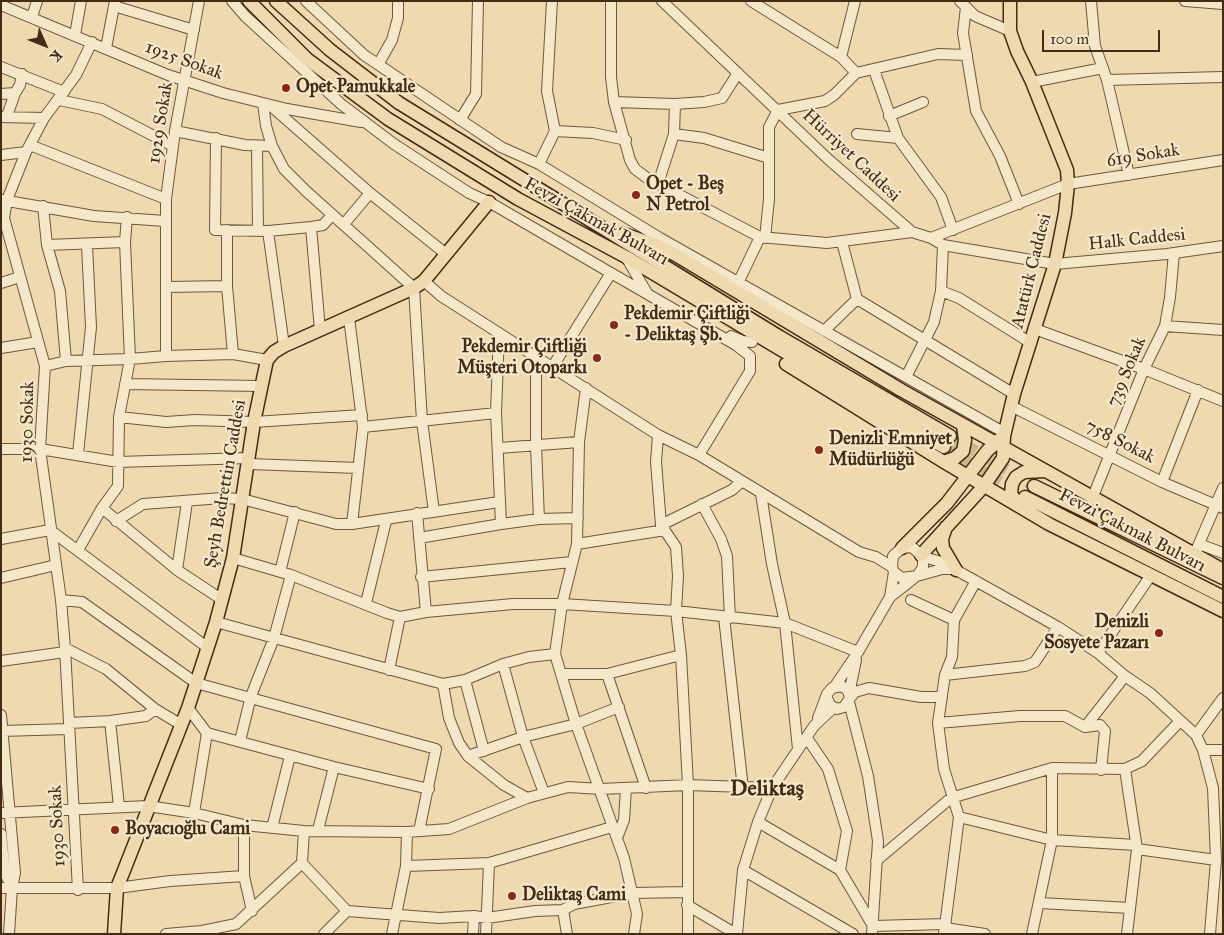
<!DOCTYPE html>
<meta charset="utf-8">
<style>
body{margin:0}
#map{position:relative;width:1224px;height:935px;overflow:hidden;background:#eedaae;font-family:"IM FELL Great Primer",serif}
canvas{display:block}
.frame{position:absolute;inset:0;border:2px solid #442b15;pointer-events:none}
.north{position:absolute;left:20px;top:20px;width:50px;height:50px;-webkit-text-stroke:4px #f4e7ca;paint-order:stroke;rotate:134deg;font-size:14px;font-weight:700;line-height:20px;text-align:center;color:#442b15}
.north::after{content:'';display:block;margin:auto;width:18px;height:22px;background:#442b15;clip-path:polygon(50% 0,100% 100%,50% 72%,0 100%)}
.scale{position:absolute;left:1042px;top:30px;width:118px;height:22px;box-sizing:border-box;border:2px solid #442b15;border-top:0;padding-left:6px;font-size:15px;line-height:18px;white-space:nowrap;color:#442b15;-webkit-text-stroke:4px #f4e7ca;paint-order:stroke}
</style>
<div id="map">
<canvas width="1224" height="935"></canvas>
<div class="frame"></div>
<div class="north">K</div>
<div class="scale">100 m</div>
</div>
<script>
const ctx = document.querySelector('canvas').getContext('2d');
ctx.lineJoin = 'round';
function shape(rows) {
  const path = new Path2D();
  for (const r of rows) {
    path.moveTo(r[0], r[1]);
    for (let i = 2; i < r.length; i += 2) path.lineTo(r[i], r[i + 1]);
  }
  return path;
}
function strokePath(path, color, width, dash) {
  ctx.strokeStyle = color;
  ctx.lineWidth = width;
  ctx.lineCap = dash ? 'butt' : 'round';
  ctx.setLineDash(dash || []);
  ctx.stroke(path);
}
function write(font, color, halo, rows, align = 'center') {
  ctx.font = font + ' "IM FELL Great Primer",serif';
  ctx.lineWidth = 4.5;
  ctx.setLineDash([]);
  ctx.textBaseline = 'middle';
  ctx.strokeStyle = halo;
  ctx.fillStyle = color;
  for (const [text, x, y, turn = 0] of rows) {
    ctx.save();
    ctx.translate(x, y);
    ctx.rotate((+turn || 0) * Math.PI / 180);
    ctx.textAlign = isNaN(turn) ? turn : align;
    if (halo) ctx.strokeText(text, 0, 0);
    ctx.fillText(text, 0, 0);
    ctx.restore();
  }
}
const majorTunnel = shape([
 [950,436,1034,486],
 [944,447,1025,497]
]);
const minor = shape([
 [232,1,245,16,341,104,394,144,469,193,489,202,611,273,736,345,750,356,750,371,699,455],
 [306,1,364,55,501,147,539,164,660,238,1005,433],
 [611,1,611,77,614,102,630,160,635,169,647,178,760,237,827,243,912,232],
 [662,1,828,159,912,232,931,238,943,245,1055,264,1167,254,1223,246],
 [751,1,841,57,856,73,938,54,967,55],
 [960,1,975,16,1010,31],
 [1091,1,1095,46,1107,80,1129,175],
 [1185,1,1223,4],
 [1,5,168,75,223,93,287,109,361,122],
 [114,6,194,30],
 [966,7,963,33,976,111,1000,156,1019,204],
 [32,17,37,1],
 [75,35,81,1],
 [106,48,115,1],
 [841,57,855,1],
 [379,63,392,40,398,18,398,1],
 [1,67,64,92],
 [874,70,898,138,941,197,953,230],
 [1107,80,1223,77],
 [1032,82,1103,68],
 [1,94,15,93,20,85,22,74],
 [59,100,102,109,173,146],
 [614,102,675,104,704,102,722,98,738,73],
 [263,103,266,126,272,146,284,169,306,191,414,288,422,421,434,512],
 [271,106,370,193,446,254],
 [7,116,15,93],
 [889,116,923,102],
 [1,117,44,118],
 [460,120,476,94,478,1],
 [175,131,245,145,272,146],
 [555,131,593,133,626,140],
 [674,134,704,138,769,158],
 [857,134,898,138],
 [216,138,215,230,268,231,311,227,323,225,332,215],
 [30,145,166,199],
 [257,146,258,230],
 [1,155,26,152],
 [539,164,555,131,547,91,552,1],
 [658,184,674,134,675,104],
 [2,200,94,216,165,221],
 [43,206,47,245,60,291,66,361],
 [344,224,370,193],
 [311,227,320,330],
 [227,230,227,286,233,354],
 [268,231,284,346],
 [765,238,769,199,769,127,778,110,825,101,834,95,856,73],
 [931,238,1068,184,1223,160],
 [842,242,857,299,1014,394],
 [47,245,125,242],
 [626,257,647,293],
 [424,281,441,296,658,435,699,455,859,552,876,557,892,567,894,572,902,578,917,576,923,567,923,557,912,547,902,548,893,556,892,567],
 [1,283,20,277],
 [738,283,760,237],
 [167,287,227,286],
 [941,291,959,298,1031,343],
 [349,318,363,427,352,524],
 [1165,326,1223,330],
 [1035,329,1144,369,1223,401],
 [824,331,857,299],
 [499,333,496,413,501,524,539,519,578,518],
 [731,336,743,341,752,342],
 [1,348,38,342],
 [166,356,166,199,175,131,199,1],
 [536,356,536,446,539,519],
 [45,366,66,361,130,359,166,356,233,354,267,360],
 [553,366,611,273],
 [906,377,934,322,941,291,943,245],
 [125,384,262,386],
 [586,388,579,442,577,544,562,604,555,654,576,724,624,858,637,914,634,934],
 [1011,406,1162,482,1223,508],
 [119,417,166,422,195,420,254,422,362,415],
 [363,427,496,413],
 [499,448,579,442],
 [1,449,40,449,118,462,249,458],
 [78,454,91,327,87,245],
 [249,464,358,468],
 [1162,482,1198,390],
 [761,494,772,564,785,623,798,749],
 [1092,499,1144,369,1165,326,1170,297,1174,253],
 [702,504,721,539,727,556,730,618],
 [102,508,177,570,221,599],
 [417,513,426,612],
 [116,521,143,504,222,498,242,499,336,524,352,524,499,502],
 [661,525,732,490,742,481],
 [419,538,501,524],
 [1,539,50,530,208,648],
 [577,544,665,530],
 [1199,544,1223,553],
 [78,550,102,508,118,486,119,417,130,359,125,242,127,217],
 [1195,553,1223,488],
 [923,557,938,561,956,570,1058,627,1098,653,1125,676,1150,693,1196,735,1203,750,1213,788,1216,860,1210,934],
 [233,558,291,575,387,613,400,617,426,612,513,604,562,604,676,611,785,623,858,652],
 [177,570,187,502],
 [280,572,295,512],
 [917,576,942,569,953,569],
 [421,577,572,562],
 [1,578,56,565],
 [890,597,914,578],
 [61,600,82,602,196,683,436,749,419,831],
 [911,600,954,620],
 [366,603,386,521],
 [724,617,743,789],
 [216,622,443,684,465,680,503,664,529,657,555,654],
 [65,648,106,669,155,709,180,724],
 [1098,653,1151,575],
 [681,655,688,785,688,934],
 [1,661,65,652],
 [503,664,523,737,544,793],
 [389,670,400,617],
 [561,674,607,674,681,655,676,611,678,576,676,547,661,525,656,462,658,435],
 [607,674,646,788],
 [945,675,1025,666,1035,662,1058,627],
 [465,680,484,751],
 [443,684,449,718,459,743,468,756,504,785,527,798],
 [835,686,858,652,890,597,894,572],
 [849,694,856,660],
 [850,698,855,692,869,688,921,697,942,697],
 [849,702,868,776,878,841,872,934],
 [188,708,207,733,334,767,429,789],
 [1,715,15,873,12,888,9,934],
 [818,718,827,694,832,688,842,686,848,691,850,698,844,707,837,709,830,705,827,698],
 [110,721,119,806],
 [69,723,110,721,146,716,155,709],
 [938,723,1020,716,1065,716,1085,727,1100,725,1105,731,1101,770],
 [1085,727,1125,676],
 [1,731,69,729],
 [1196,735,1223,698],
 [807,738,828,769,847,831,840,870,873,926,946,924],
 [240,741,251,696,274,638,291,575],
 [1203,750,1223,750],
 [468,756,523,737,576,724,619,707],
 [1125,769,1137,849,1127,934],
 [1,813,148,806,194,813,244,825,304,831,407,832,449,829,527,798,568,787,601,789,688,785,772,788],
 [194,813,207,733],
 [959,817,1052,840,1136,845],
 [758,822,840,870],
 [244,825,244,876,252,911],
 [272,828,290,756],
 [318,830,334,767],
 [1,834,5,873,12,888],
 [617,838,624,820,626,788],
 [1137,849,1216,860],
 [876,861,951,798,1052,768,1125,769,1142,761,1180,721],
 [302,863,347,911],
 [406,866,489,863,612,827],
 [743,870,853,934],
 [1,888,117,888,170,881,244,876],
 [78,890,65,648,61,600,40,449,45,366,4,218,7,200,26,152,44,118,76,75,92,42],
 [1040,903,1130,908],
 [687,905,736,934],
 [563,910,567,934],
 [945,928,985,934],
 [166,934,202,931,236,924,302,863,304,831],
 [324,934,347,911,439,918,474,916,487,918,535,911,563,910,574,904,633,893,686,892],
 [392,934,406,866,407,832],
 [473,934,474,916],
 [486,934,489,863],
 [737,934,743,870,758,822,772,788,814,726,833,708],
 [944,934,959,817,944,769,938,723,945,675,952,657,954,620,976,581],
 [1032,934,1052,840,1052,768]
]);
const major = shape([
 [249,1,307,59,388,119,518,199,626,257,944,447],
 [276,1,330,50,399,103,780,337,950,436],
 [624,234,661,247,681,258,901,390,1223,570],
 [786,364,944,462,1049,524,1223,611],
 [944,462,955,458,963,451,965,440,963,426],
 [1034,486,1223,578],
 [1025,497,1223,597],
 [1019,505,1011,494,1012,484,1016,477,1024,472,1045,471],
 [946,527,942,539,943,548,956,570],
 [902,548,947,503,987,451,1000,439],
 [921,555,984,486,1003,458,1004,436,1014,394,1055,264,1065,213,1068,184,1067,170,1032,82,1017,51,1010,31,1010,1],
 [114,934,117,888,188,708,216,622,233,558,254,422,267,360,274,352,284,346,414,288,424,281,489,202]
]);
const markers = [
 [286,88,5,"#8f2418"],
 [636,195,5,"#8f2418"],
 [614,325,5,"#8f2418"],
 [597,358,5,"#8f2418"],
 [819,450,5,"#8f2418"],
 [1159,633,5,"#8f2418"],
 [115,830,5,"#8f2418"],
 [512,896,5,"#8f2418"]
];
const streetNames = [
 ["1925 Sokak",184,61,20],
 ["1929 Sokak",161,123,-81],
 ["Hürriyet Caddesi",851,156,43],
 ["619 Sokak",1143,156,-9],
 ["Fevzi Çakmak Bulvarı",596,222,29],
 ["Halk Caddesi",1137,240,-6],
 ["Atatürk Caddesi",1032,271,-76],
 ["739 Sokak",1127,372,-67],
 ["1930 Sokak",28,422,-89],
 ["758 Sokak",1120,442,27],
 ["Şeyh Bedrettin Caddesi",226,484,-80],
 ["Fevzi Çakmak Bulvarı",1132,531,27],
 ["1930 Sokak",58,826,-93]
];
const poiNames = [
 ["Opet Pamukkale",296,88],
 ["Opet - Beş",646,185],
 ["N Petrol",646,206],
 ["Pekdemir Çiftliği",624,315],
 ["- Deliktaş Şb.",624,336],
 ["Pekdemir Çiftliği",587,348,"right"],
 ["Müşteri Otoparkı",587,369,"right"],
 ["Denizli Emniyet",829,440],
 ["Müdürlüğü",829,461],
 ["Denizli",1149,623,"right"],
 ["Sosyete Pazarı",1149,644,"right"],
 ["Boyacıoğlu Cami",125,830],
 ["Deliktaş Cami",522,896]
];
const districtNames = [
 ["Deliktaş",767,790]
];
strokePath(majorTunnel, '#ccb78f', 12, [12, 6]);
strokePath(minor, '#6e573b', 12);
strokePath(major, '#442b15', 15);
strokePath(minor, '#f4e7ca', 10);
strokePath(major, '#eedaae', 12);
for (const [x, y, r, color] of markers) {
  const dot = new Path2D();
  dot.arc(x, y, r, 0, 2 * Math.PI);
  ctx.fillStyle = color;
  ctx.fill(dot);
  strokePath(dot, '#f4e7ca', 2);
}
write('18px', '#442b15', '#f4e7ca', streetNames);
write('bold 18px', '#442b15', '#f4e7ca', poiNames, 'left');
write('bold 22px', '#442b15', '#f4e7ca', districtNames);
</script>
